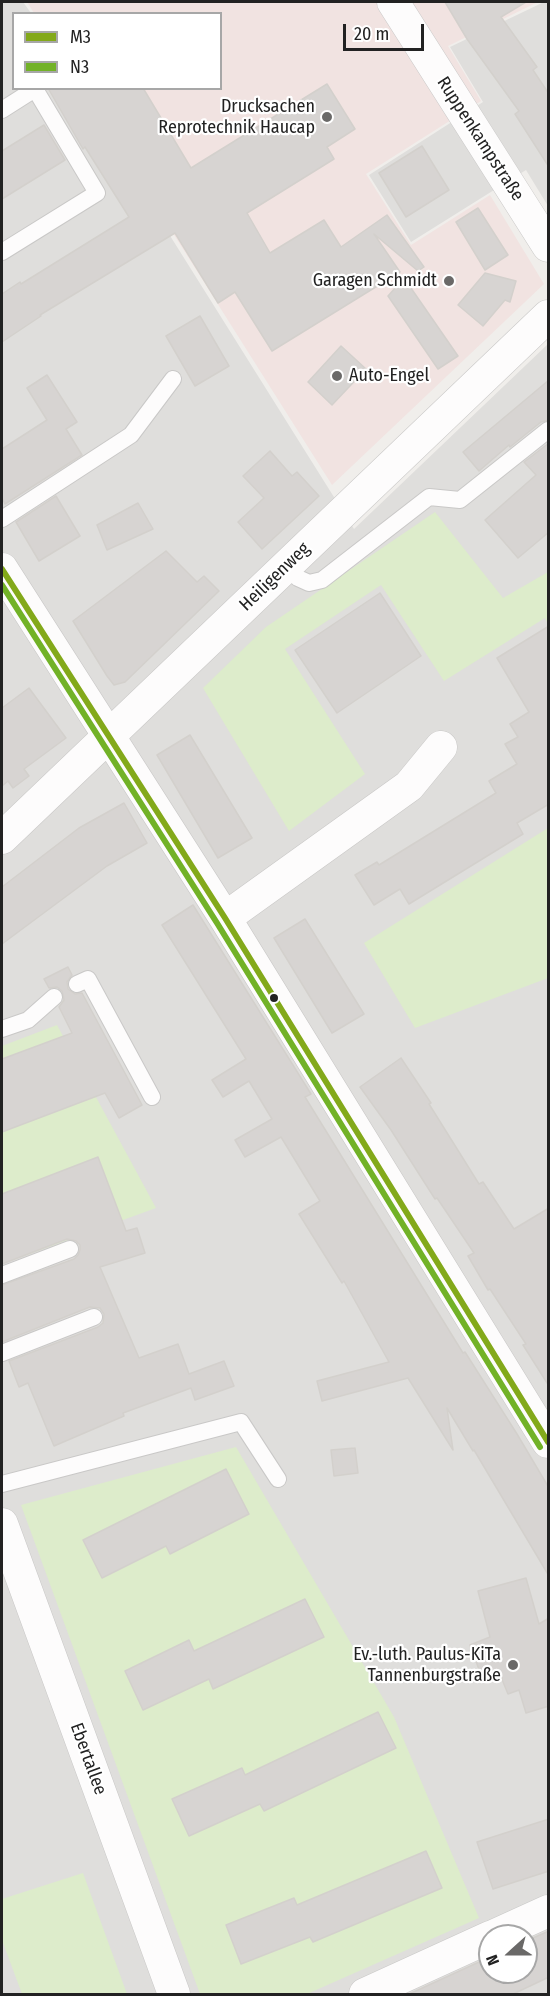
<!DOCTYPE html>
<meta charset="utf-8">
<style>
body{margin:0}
#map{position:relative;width:550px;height:1996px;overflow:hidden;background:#f0eeeb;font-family:"Fira Sans Condensed",sans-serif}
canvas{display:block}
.frame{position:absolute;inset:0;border:3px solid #222;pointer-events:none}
.legend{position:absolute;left:12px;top:12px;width:210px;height:78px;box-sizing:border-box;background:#fff;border:2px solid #a7a7a7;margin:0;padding:8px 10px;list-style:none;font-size:18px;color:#222}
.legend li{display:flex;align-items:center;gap:12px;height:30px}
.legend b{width:30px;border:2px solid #a7a7a7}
.north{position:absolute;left:478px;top:1924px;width:60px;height:60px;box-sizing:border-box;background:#fff;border:2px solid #a7a7a7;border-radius:50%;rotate:249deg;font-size:16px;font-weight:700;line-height:24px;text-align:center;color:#222}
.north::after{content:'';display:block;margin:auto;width:21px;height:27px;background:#6a6968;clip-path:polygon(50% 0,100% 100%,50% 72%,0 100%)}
.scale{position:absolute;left:343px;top:24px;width:81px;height:27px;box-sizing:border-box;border:3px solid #222;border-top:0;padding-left:8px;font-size:18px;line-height:21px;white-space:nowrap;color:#222;-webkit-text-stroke:4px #fff;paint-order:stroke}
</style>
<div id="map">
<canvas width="550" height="1996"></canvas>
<div class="frame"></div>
<ul class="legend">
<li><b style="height:8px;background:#83a91a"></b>M3</li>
<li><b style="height:8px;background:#72b227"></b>N3</li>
</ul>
<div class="north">N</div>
<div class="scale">20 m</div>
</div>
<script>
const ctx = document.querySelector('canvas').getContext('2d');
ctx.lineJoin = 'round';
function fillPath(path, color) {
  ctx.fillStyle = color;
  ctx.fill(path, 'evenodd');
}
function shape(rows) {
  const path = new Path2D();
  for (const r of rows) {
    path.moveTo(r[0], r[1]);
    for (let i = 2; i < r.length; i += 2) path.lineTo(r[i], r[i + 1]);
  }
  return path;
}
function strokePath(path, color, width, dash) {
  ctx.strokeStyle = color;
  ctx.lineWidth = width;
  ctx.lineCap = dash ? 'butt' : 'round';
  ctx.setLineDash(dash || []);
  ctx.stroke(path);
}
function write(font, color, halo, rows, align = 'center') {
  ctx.font = font + ' "Fira Sans Condensed",sans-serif';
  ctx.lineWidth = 4.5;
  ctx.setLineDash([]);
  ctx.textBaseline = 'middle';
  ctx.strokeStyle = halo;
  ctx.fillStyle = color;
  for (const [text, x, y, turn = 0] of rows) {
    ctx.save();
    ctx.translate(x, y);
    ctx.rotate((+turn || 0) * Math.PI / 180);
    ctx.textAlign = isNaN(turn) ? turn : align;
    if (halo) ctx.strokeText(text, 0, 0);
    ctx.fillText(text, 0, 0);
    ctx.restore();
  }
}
const residential = shape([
 [2,2,23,2,31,13,14,14,14,88,78,89,354,529,548,344,548,1994,2,1994],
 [490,1936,526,1936,526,1972,490,1972],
 [544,2,548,2,548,206,526,170,411,242,369,175,483,102,450,47]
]);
const commercial = shape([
 [27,2,538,2,448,46,481,101,366,174,411,245,490,195,544,284,332,485,82,89,220,88,220,14,34,13]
]);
const grass = shape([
 [435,512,503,598,548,572,548,624,545,618,444,681,381,585,285,649,365,774,289,831,203,688,266,627],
 [548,828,548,978,415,1028,364,943],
 [57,1025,156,1208,2,1264,2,1046],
 [236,1447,394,1717,479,1918,307,1994,200,1994,21,1505],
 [83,1873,127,1994,22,1994,2,1940,2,1899]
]);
const building = shape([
 [445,2,526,2,501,17,537,67,533,70,549,94,549,167,515,114,519,111,467,39,445,2],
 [327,84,355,129,327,147,334,159,247,213,270,253,324,220,341,247,387,215,424,267,418,271,374,234,400,272,272,351,235,292,218,303,175,233,40,315,41,316,2,342,2,294,20,282,21,284,129,217,85,147,83,149,48,88,143,88,191,168,327,84],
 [44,125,65,160,2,199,2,151,44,125],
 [422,146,449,190,406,217,379,173,422,146],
 [478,208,508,255,485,270,456,222,478,208],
 [485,273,516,281,510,302,505,300,483,326,458,305,485,273],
 [404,278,458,356,438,369,388,296,404,278],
 [200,316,229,366,195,386,166,336,200,316],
 [341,346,366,369,332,405,308,382,341,346],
 [47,375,77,422,66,429,82,455,5,504,2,498,2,449,47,420,27,388,47,375],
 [549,380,549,420,541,422,510,447,509,445,479,471,463,452,549,380],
 [549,443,549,532,518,558,485,520,536,475,524,462,549,443],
 [270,451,292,476,297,472,319,496,262,549,238,522,264,498,243,476,270,451],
 [56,496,80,536,39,561,16,522,56,496],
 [138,503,153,529,107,550,97,525,138,503],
 [166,551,197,582,204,576,219,591,125,682,114,685,107,676,73,621,166,551],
 [380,593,421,656,337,713,295,650,380,593],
 [549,626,549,804,517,823,523,834,409,904,400,889,374,905,355,875,377,862,379,865,496,793,489,781,517,764,505,744,518,737,510,724,529,712,497,658,549,626],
 [29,688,66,738,24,769,29,776,13,788,8,781,2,786,2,708,29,688],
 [190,735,252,838,218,858,157,755,190,735],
 [124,803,147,843,107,866,2,944,2,887,79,828,124,803],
 [193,905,311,1094,305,1097,463,1353,465,1352,517,1434,549,1488,549,1576,474,1450,473,1451,447,1408,453,1450,408,1378,322,1401,317,1381,389,1362,344,1281,342,1283,299,1214,320,1201,281,1137,245,1157,235,1140,272,1119,249,1081,223,1097,212,1080,246,1059,162,925,193,905],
 [305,919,364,1014,332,1033,274,938,305,919],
 [68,967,72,975,67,982,68,989,75,994,82,993,142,1105,119,1118,105,1093,2,1132,2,1059,72,1033,59,1007,64,1000,62,991,57,987,49,988,44,979,68,967],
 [401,1058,431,1103,429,1104,479,1184,483,1182,514,1229,549,1208,549,1386,523,1345,526,1344,490,1289,488,1290,468,1256,474,1253,437,1198,435,1199,391,1130,360,1087,401,1058],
 [98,1157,126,1231,137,1228,145,1253,100,1267,139,1358,178,1344,189,1374,224,1361,234,1386,195,1400,191,1388,123,1413,124,1416,54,1446,28,1383,19,1387,9,1361,98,1327,103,1323,104,1314,100,1308,90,1307,2,1342,2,1285,74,1259,78,1255,80,1250,80,1245,76,1241,67,1239,2,1264,2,1194,98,1157],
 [355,1448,358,1473,334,1476,331,1450,355,1448],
 [226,1469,249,1514,170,1554,166,1546,102,1578,83,1540,226,1469],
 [526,1578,539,1624,549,1618,549,1706,526,1713,519,1690,508,1694,501,1677,484,1683,470,1645,490,1637,478,1591,526,1578],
 [305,1599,324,1637,213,1689,209,1679,143,1710,125,1671,189,1640,194,1651,305,1599],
 [378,1712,396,1748,264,1811,260,1804,189,1836,172,1799,242,1768,245,1775,378,1712],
 [549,1819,549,1871,493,1889,477,1842,549,1819],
 [426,1851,442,1888,313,1942,310,1937,241,1964,226,1925,294,1898,297,1905,426,1851],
 [549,1931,549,1977,511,1995,407,1995,490,1957,490,1972,526,1972,526,1941,549,1931]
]);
const service = shape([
 [2,110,35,89,97,193,2,252],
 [2,519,131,435,173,379],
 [286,566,298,578,309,583,322,580,429,497,460,500,548,430],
 [77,984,88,979,152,1097],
 [2,1029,28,1020,54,997],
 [2,1275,70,1249],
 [2,1353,94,1317],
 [2,1484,241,1422,278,1479]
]);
const minor = shape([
 [393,2,548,246],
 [2,569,225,918,548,1442],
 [2,838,548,316],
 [225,918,409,786,441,747],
 [2,1524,174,1994],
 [493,1936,548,1911],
 [365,1994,490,1937]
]);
const bus1 = shape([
 [2,569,225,918,548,1442]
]);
const bus2 = shape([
 [2,585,217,923,540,1447]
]);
const markers = [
 [327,117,6,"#6a6968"],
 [449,281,6,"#6a6968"],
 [337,376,6,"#6a6968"],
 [274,998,5,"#222"],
 [513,1665,6,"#6a6968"]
];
const poiNames = [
 ["Drucksachen",315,107],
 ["Reprotechnik Haucap",315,128],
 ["Garagen Schmidt",437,281],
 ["Auto-Engel",349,376,"left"],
 ["Ev.-luth. Paulus-KiTa",501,1655],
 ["Tannenburgstraße",501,1676]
];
const streetNames = [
 ["Ruppenkampstraße",480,139,57],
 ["Heiligenweg",275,577,-44],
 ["Ebertallee",88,1759,70]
];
fillPath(residential, '#dfdedc');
fillPath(commercial, '#f1e3e1');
fillPath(grass, '#ddeccb');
fillPath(building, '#d7d4d2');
strokePath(building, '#d3d0cc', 1.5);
strokePath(service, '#c9c8c7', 18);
strokePath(minor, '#c9c8c7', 33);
strokePath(service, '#fdfcfc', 16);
strokePath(minor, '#fdfcfc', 32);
strokePath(bus1, '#83a91a', 6);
strokePath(bus2, '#72b227', 6);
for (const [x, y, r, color] of markers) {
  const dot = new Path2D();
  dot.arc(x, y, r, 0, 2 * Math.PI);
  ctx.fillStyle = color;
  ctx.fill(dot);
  strokePath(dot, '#fff', 2);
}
write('18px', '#222', '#fff', poiNames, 'right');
write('18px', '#222', '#fff', streetNames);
</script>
